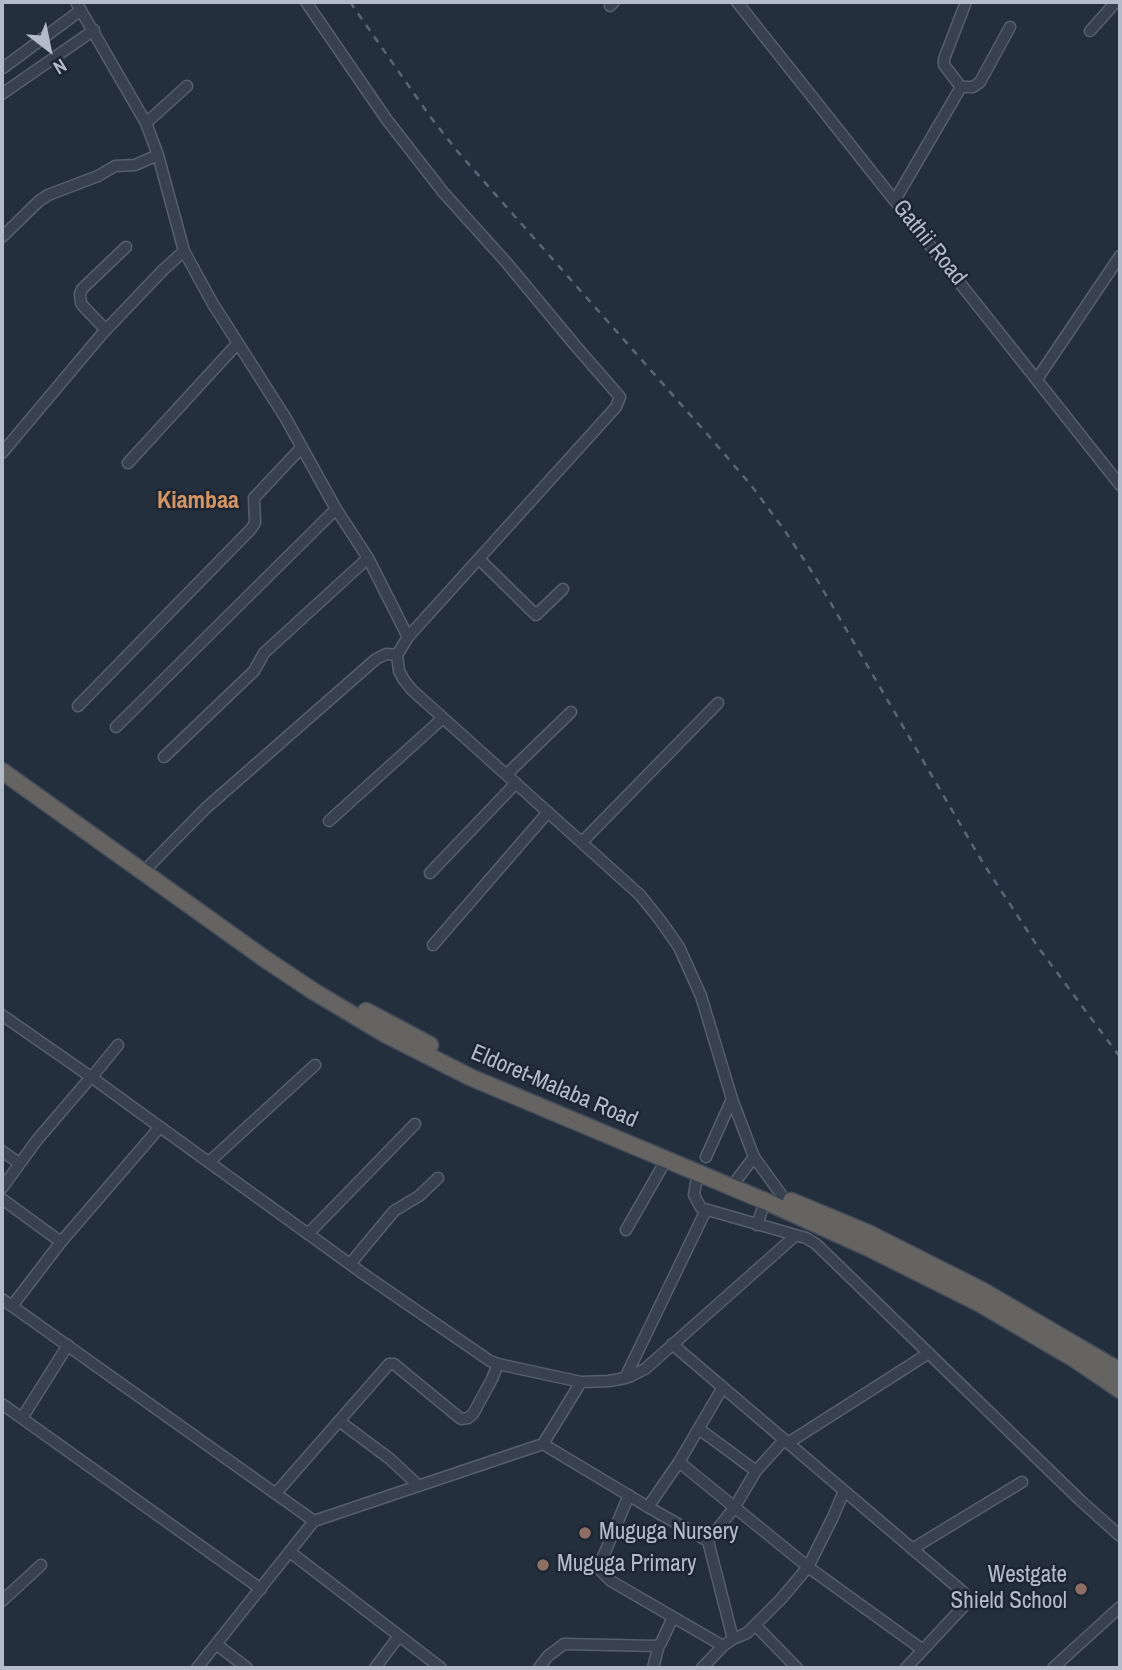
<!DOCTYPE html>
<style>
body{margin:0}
#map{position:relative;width:1122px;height:1670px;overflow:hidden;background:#242f3e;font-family:"Archivo Narrow",sans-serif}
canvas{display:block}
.frame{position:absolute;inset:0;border:4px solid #b4bcc9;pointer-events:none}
.north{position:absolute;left:14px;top:14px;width:70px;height:70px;-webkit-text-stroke:5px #1d2633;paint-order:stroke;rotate:148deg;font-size:19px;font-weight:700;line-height:28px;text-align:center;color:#b4bcc9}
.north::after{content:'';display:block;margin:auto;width:24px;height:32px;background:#b4bcc9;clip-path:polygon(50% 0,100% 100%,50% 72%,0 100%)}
</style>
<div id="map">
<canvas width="1122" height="1670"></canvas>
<div class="frame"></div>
<div class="north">N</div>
</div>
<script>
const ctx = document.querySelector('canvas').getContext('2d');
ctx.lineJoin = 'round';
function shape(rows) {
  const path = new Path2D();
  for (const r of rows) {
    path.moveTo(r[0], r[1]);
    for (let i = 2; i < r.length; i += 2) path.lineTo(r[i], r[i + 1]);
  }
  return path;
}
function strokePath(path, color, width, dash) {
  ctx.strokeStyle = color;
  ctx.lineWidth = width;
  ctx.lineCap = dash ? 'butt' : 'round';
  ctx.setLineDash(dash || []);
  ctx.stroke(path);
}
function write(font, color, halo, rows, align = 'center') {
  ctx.font = font + ' "Archivo Narrow",sans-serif';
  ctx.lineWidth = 5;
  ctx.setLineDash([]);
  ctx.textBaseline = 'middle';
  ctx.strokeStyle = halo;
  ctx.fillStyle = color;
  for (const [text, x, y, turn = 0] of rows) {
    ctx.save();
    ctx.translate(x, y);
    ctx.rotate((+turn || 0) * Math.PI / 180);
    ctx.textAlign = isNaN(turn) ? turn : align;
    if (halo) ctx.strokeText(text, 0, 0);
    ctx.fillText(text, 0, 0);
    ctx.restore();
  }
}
const minor = shape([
 [76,2,146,123,158,155,184,251,213,304,285,417,336,509,368,558,408,637],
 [306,2,387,120,443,192,506,262,574,344,620,397,616,407,408,637,397,655,399,671,404,680,412,690,640,895,660,920,679,947,701,996,732,1099,706,1157],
 [737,2,1120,485],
 [610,6,614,2],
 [1090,31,1116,2],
 [3,68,81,10],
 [961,87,944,65,944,59,966,2],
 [961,87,973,87,980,82,1010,27],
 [2,94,94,30],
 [146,123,187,86],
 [895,200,961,87],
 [2,237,39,201,48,195,98,176,115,166,135,165,158,155],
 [106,330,83,306,81,303,80,294,82,289,126,247],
 [1037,379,1120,256],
 [2,453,102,334,163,270,184,251],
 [128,463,238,343],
 [479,559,536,615,563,589],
 [78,706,251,529,255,523,254,498,302,447],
 [116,727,336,509],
 [164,757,254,671,264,653,368,558],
 [507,774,571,712],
 [329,821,443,718],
 [582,842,718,703],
 [150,865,206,808,376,659,386,654,397,655],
 [430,873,516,783],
 [433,945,548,812],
 [2,1015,91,1077,160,1127,61,1242,12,1306],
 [92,1077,118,1045],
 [732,1099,754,1157,783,1197],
 [160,1127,365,1275,490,1361,498,1364,581,1382,609,1381,625,1378,631,1376,645,1369,795,1236],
 [2,1151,19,1163],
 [209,1162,315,1065],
 [738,1178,754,1157],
 [696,1183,694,1195,701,1208,806,1238,816,1244,1081,1501,1120,1536],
 [2,1188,37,1140,91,1077],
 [2,1199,61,1242],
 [757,1225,765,1201],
 [626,1230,666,1160],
 [308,1234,415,1124],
 [350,1264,394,1211,419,1196,438,1178],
 [2,1299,314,1521],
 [672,1344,963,1592,967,1601,963,1607,906,1668],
 [625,1378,706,1210],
 [2,1404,261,1589],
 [22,1418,68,1345],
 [339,1421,390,1459,419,1486],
 [699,1429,756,1471],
 [788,1443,929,1353],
 [543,1444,648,1507,708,1541,733,1639],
 [679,1462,808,1567,923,1650],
 [276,1493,389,1364,394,1364,461,1419,468,1418,473,1414,492,1379,498,1364],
 [629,1495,600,1564,601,1571,611,1581,723,1646],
 [648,1507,679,1462,723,1387],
 [708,1541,734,1508,756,1471,784,1440],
 [912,1549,1022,1482],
 [290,1552,441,1668],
 [2,1601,41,1565],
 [755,1625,797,1668],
 [216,1644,247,1668],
 [197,1668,314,1521,543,1444,581,1382],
 [375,1668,399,1636],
 [539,1668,548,1656,564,1644,657,1646,661,1643,673,1617],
 [653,1668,659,1645],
 [702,1668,723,1646,733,1639,747,1633,781,1599,808,1567,833,1517,844,1491],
 [1053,1668,1120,1607]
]);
const trunk = shape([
 [2,771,265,959,313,991,385,1034,470,1077,765,1201,871,1249,979,1303,1073,1358,1120,1390],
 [366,1011,430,1045],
 [791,1201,868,1233,983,1291,1120,1371]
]);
const rail = shape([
 [350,2,429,115,458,152,708,435,751,485,785,531,816,578,983,863,1038,947,1120,1057]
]);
const markers = [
 [585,1533,7,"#8d6e63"],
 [543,1565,7,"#8d6e63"],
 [1081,1589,7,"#8d6e63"]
];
const streetNames = [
 ["Gathii Road",929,243,51],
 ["Eldoret-Malaba Road",554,1087,23]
];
const poiNames = [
 ["Muguga Nursery",599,1533],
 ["Muguga Primary",557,1565],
 ["Westgate",1067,1576,"right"],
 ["Shield School",1067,1602,"right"]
];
const neighbourhoodNames = [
 ["Kiambaa",198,502]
];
strokePath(minor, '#565f6c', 13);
strokePath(trunk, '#434c59', 19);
strokePath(minor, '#38414e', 10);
strokePath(trunk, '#656462', 16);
strokePath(rail, '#5a6575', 2.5, [7, 7]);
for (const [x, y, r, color] of markers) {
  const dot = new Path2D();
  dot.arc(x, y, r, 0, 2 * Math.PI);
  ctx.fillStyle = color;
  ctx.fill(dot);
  strokePath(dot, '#1d2633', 2.5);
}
write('23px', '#b4bcc9', '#1d2633', streetNames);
write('23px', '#b4bcc9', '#1d2633', poiNames, 'left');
write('bold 24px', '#d59563', '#1d2633', neighbourhoodNames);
</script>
